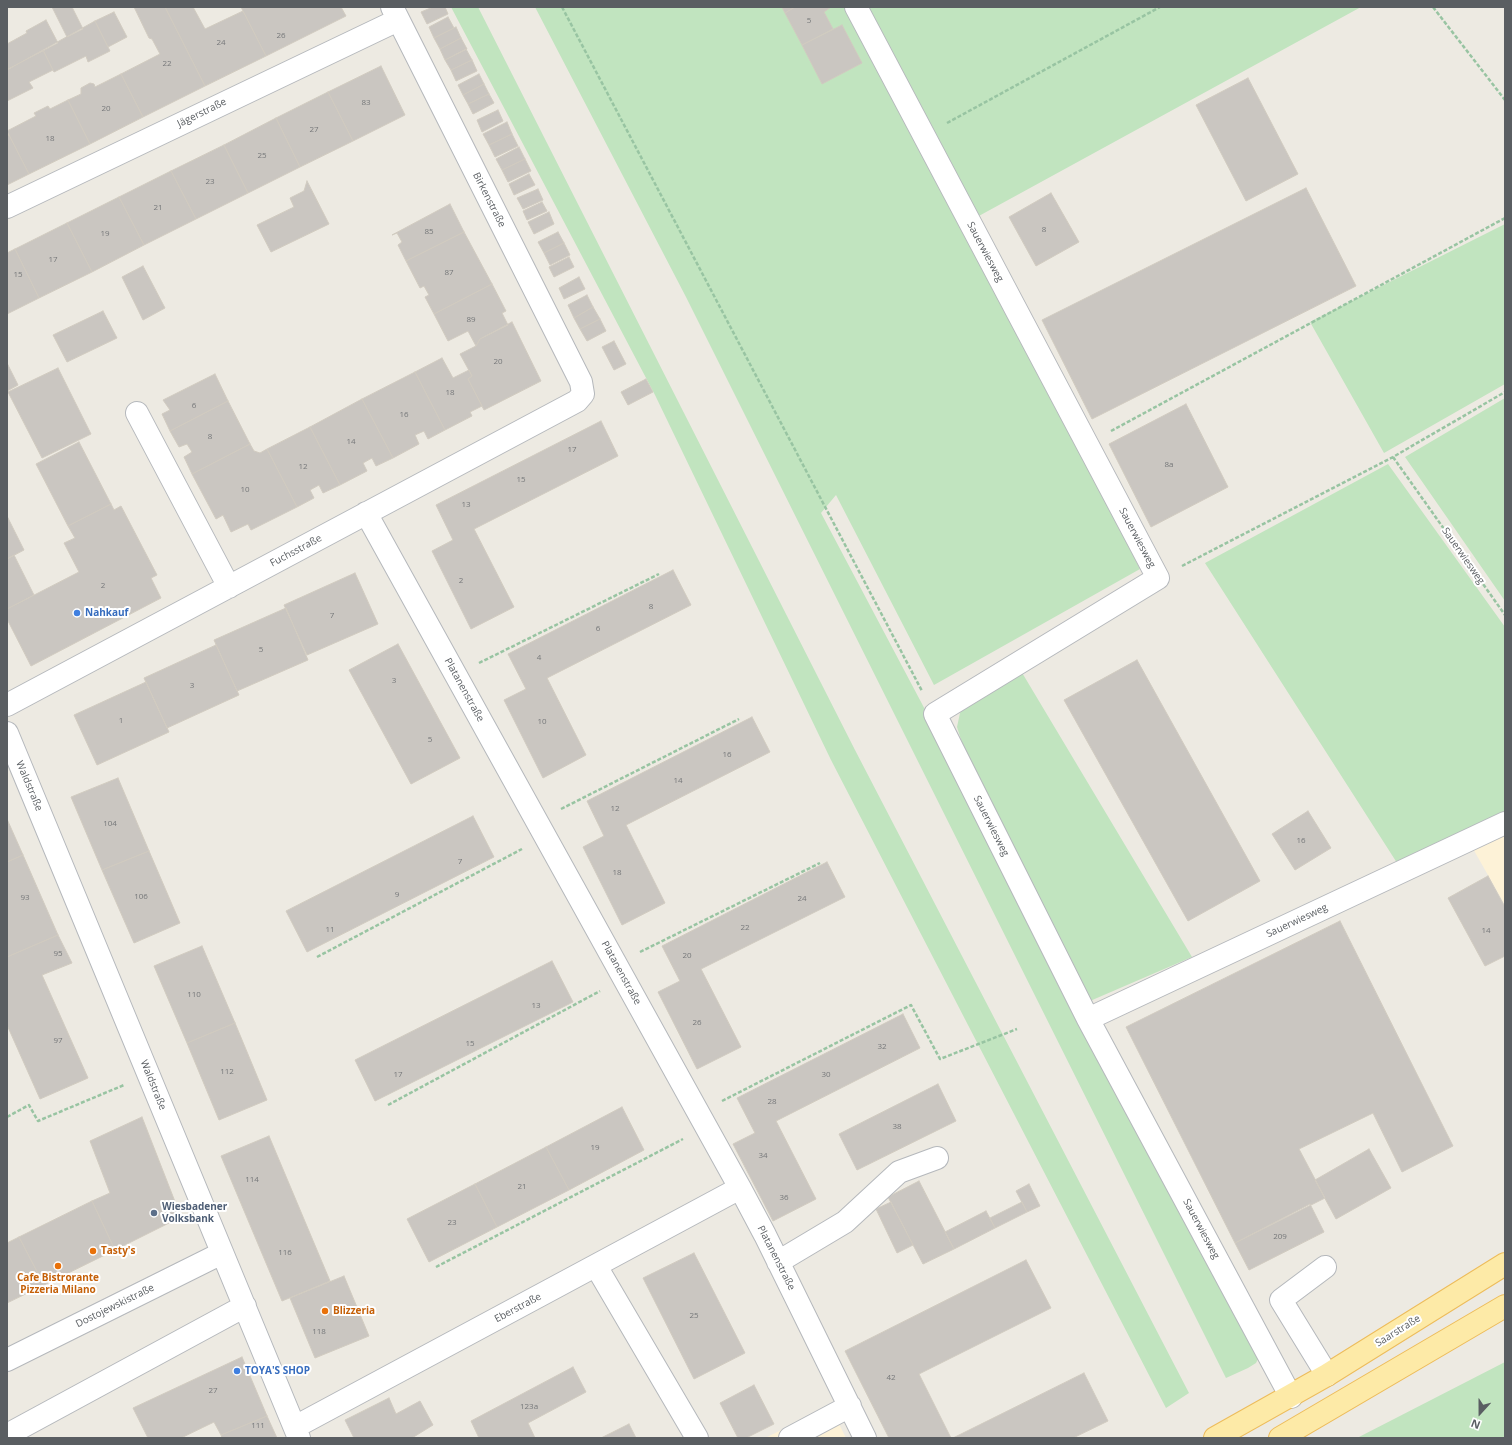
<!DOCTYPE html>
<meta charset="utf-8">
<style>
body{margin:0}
#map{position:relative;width:1512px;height:1445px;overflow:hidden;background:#edeae2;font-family:"Open Sans",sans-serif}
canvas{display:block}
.frame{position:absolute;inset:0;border:8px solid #5a5e62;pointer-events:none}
.north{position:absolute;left:1460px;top:1393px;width:40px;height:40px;-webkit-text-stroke:3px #fff;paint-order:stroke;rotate:201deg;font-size:11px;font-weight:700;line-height:16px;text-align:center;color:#5a5e62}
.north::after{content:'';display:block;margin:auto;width:14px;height:18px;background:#5a5e62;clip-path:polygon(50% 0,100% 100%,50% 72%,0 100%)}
</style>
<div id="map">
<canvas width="1512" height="1445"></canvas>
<div class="frame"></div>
<div class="north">N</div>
</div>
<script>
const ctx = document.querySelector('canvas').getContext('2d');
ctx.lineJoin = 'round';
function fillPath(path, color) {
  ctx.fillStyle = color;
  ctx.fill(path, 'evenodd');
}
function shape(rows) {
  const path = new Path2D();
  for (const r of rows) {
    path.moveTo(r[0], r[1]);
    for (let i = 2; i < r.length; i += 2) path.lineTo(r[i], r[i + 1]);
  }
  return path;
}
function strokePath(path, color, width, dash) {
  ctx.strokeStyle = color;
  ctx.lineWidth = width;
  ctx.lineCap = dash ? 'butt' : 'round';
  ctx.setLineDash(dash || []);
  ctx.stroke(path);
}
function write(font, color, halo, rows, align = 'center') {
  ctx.font = font + ' "Open Sans",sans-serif';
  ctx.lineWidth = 4;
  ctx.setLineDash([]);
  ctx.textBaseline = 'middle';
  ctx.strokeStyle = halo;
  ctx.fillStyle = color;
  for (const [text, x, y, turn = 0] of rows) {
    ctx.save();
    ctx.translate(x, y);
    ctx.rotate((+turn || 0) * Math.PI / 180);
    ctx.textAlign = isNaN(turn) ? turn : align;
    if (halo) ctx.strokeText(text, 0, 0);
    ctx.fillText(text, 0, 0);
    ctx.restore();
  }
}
const commercial = shape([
 [1505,831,1505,905,1472,847],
 [830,1406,846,1438,765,1438]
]);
const green = shape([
 [451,7,478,7,855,750,1189,1393,1166,1408,831,760,655,395],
 [535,7,853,7,1140,569,934,685,836,495,821,513,930,719,1061,991,1253,1339,1260,1355,1256,1363,1248,1368,1226,1378,686,297],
 [866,7,1361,7,977,217],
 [1505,224,1505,384,1384,453,1310,322],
 [1505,398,1505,601,1405,457],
 [1388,464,1505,627,1505,814,1399,866,1205,563],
 [1021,671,1192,957,1090,1001,962,743,957,727,960,713,964,705],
 [1505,1362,1505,1438,1357,1438]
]);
const building = shape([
 [52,7,72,7,83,29,67,37,52,7],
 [134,7,165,7,205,86,143,117,121,74,160,54,152,39,149,38,134,7],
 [165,7,193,7,205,29,243,11,266,56,205,86,165,7],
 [241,7,341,7,346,16,266,56,241,7],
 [433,7,445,7,448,14,427,24,421,12,433,7],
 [782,7,795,7,785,13,782,7],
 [795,7,831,7,824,12,833,29,802,45,785,13,795,7],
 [114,12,127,37,108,47,95,21,114,12],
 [448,17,454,28,434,38,429,27,448,17],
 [46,20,58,43,8,69,7,44,27,33,26,31,46,20],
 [95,21,110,51,88,62,86,56,54,72,43,50,95,21],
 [842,25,862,63,822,84,802,45,842,25],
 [456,27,461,38,440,49,434,38,456,27],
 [461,38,467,49,445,60,440,49,461,38],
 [466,49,472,60,451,70,445,60,466,49],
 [43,50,53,70,29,82,33,88,7,101,7,70,43,50],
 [472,60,477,71,456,81,451,70,472,60],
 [381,66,405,115,353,141,328,92,381,66],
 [121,74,143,117,90,144,68,100,81,94,81,88,90,83,94,84,95,87,121,74],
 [479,74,484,84,463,95,458,85,479,74],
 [1248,78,1298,174,1246,201,1196,105,1248,78],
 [484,84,489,94,468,104,463,95,484,84],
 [328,92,353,141,300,167,276,118,328,92],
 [489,94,494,103,473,114,468,104,489,94],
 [68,100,90,144,29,174,7,131,36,116,34,113,48,106,50,109,68,100],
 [498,110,503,121,482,132,477,120,498,110],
 [276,118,300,167,248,193,224,145,276,118],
 [507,122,512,134,489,145,483,134,507,122],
 [512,134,518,146,495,157,489,145,512,134],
 [9,135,29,174,7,185,7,136,9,135],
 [224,145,248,193,196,219,171,171,224,145],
 [519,147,525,159,502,170,496,159,519,147],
 [525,159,531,171,508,182,502,170,525,159],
 [171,171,196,219,144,245,119,197,171,171],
 [529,174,535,185,514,195,509,184,529,174],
 [307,181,329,224,271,252,257,225,294,207,290,198,304,191,307,181],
 [1306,188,1356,286,1092,419,1042,320,1306,188],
 [538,189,543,200,523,209,517,198,538,189],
 [1051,193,1079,242,1036,266,1009,217,1051,193],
 [119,197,144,245,92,272,67,223,119,197],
 [542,202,547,211,527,220,523,211,542,202],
 [450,204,464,232,406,261,398,245,402,242,397,233,392,235,450,204],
 [549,212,554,224,534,234,528,222,549,212],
 [67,223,92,272,39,298,15,249,67,223],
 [464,232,492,284,434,314,425,297,429,295,424,286,420,288,406,261,464,232],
 [558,232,564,243,544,253,538,242,558,232],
 [564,243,570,255,550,265,544,253,564,243],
 [15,249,39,298,7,314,7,253,15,249],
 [569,257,574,267,554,277,549,267,569,257],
 [143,266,165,308,143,320,122,277,143,266],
 [579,277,585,289,564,299,559,288,579,277],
 [492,284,506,311,502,313,508,325,480,339,476,346,468,331,448,341,434,314,492,284],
 [587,295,593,307,574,318,568,305,587,295],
 [593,307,600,319,580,329,574,318,593,307],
 [103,311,117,338,67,362,53,335,103,311],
 [600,319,606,331,587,341,580,329,600,319],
 [512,322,541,381,484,410,468,379,472,376,460,354,476,346,480,339,512,322],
 [614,341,626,364,614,370,602,347,614,341],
 [442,358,453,378,469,370,472,376,468,379,482,406,470,412,472,416,445,430,415,372,442,358],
 [7,363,18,385,7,391,7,363],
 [58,368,91,434,42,458,8,392,58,368],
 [415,372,445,430,428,439,424,431,415,435,419,444,393,458,362,399,415,372],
 [215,374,228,401,170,431,162,414,170,410,163,400,215,374],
 [646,379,653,392,628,405,621,392,646,379],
 [362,399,393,458,376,466,372,458,363,463,367,471,340,485,310,427,362,399],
 [228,401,250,444,192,474,184,457,192,452,187,444,179,447,170,431,228,401],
 [1186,404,1228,487,1151,527,1109,444,1186,404],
 [601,421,618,456,474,529,514,607,471,629,432,551,453,540,436,505,601,421],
 [310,427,340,485,323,493,319,485,310,490,314,498,297,507,267,449,310,427],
 [79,442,111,504,68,526,36,464,79,442],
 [250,444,254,451,260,453,267,449,297,507,251,530,248,524,231,532,223,515,216,519,192,474,250,444],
 [111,504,114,510,121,506,157,575,151,578,161,598,31,666,7,619,7,609,79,572,64,543,75,538,68,526,111,504],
 [7,516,24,550,7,559,7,516],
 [14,555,34,595,7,609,7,559,14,555],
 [673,570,691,605,547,678,586,755,543,778,504,700,526,689,508,654,673,570],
 [355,573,378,624,307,655,284,605,355,573],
 [286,608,308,660,237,691,214,640,286,608],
 [398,644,460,758,411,784,349,670,398,644],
 [216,645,239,695,167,728,144,678,216,645],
 [1137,660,1260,881,1188,921,1064,700,1137,660],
 [146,682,169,732,97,765,74,715,146,682],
 [752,717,770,752,626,825,665,903,622,925,583,847,604,836,587,801,752,717],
 [118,778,149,851,102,870,71,797,118,778],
 [1308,811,1331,848,1295,870,1272,834,1308,811],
 [473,816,494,857,307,952,286,911,473,816],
 [7,819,23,855,7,862,7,819],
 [149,851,180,923,134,943,102,870,149,851],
 [23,855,58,935,7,957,7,862,23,855],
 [827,862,845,897,701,969,741,1047,697,1069,658,992,680,981,662,946,827,862],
 [1488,876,1505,907,1505,956,1485,966,1448,898,1488,876],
 [1340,921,1453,1146,1402,1172,1373,1113,1299,1149,1325,1198,1235,1243,1126,1027,1340,921],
 [58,935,72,963,42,975,88,1078,40,1099,7,1025,7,957,58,935],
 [202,946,235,1023,187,1043,154,966,202,946],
 [552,961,573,1002,375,1101,355,1060,552,961],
 [903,1014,920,1048,776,1121,816,1199,773,1221,733,1144,755,1133,737,1098,903,1014],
 [235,1023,267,1100,219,1120,187,1043,235,1023],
 [938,1084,956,1121,857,1170,839,1134,938,1084],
 [622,1107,644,1150,569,1190,546,1147,622,1107],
 [142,1117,181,1217,115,1250,92,1201,110,1193,90,1141,142,1117],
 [269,1136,330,1281,282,1301,221,1156,269,1136],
 [546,1147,569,1190,497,1227,475,1184,546,1147],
 [1369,1149,1391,1188,1336,1219,1315,1180,1369,1149],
 [919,1181,954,1249,923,1264,888,1197,919,1181],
 [475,1184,497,1227,429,1262,407,1219,475,1184],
 [1029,1184,1040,1206,1027,1212,1016,1191,1029,1184],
 [92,1201,115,1250,44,1285,19,1237,92,1201],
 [891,1202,913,1245,897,1253,876,1209,891,1202],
 [1022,1202,1027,1212,995,1228,990,1218,1022,1202],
 [1310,1204,1324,1232,1249,1270,1235,1243,1310,1204],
 [986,1211,995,1228,954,1249,945,1232,986,1211],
 [19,1237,44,1285,7,1303,7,1243,19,1237],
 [694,1253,745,1353,694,1379,643,1278,694,1253],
 [1026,1260,1051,1308,919,1374,951,1438,889,1438,845,1351,1026,1260],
 [344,1276,369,1336,315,1358,290,1298,344,1276],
 [242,1357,267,1416,221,1435,214,1422,181,1438,148,1438,133,1408,242,1357],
 [573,1367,586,1392,528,1423,535,1438,479,1438,471,1421,573,1367],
 [1084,1373,1108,1421,1073,1438,953,1438,1084,1373],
 [754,1385,774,1424,746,1438,738,1438,720,1403,754,1385],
 [389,1398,396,1414,420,1401,433,1425,412,1438,354,1438,345,1420,389,1398],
 [267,1416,277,1438,222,1438,221,1435,267,1416],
 [629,1424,636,1438,601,1438,629,1424]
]);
const path = shape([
 [562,7,922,691],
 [1433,7,1505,100],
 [947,123,1160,7],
 [1111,431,1505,218],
 [1393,457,1505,615],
 [1182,566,1393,457,1505,392],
 [479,663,659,574],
 [561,809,739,719],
 [640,952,820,863],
 [317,957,522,849],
 [722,1101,911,1005,940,1059,1017,1029],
 [388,1105,600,991],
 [7,1117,29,1105,38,1121,124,1085],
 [436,1267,683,1139]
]);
const minor = shape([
 [856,7,1158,578,935,714,1088,1019,1291,1397],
 [7,207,398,20],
 [137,413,229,587],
 [366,513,740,1188,765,1235,865,1438],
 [7,705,577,401,583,394,581,382,392,7],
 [7,733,299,1438],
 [1088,1019,1505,823],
 [778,1262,845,1222,899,1172,937,1158],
 [596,1266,697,1438],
 [1325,1267,1281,1300,1327,1375],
 [7,1360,222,1253],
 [295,1427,740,1188],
 [7,1435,245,1306],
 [790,1438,850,1406]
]);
const major = shape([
 [1215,1438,1327,1375,1505,1264],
 [1280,1438,1505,1306]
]);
const markers = [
 [77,613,4,"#3f7fe0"],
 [154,1213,4,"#5c6f8a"],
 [93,1251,4,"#e8710a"],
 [58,1266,4,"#e8710a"],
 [325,1311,4,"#e8710a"],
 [237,1371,4,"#3f7fe0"]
];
const numberNames = [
 ["5",809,21],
 ["26",281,36],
 ["24",221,43],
 ["22",167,64],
 ["83",366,103],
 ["20",106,109],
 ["27",314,130],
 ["18",50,139],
 ["25",262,156],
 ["23",210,182],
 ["21",158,208],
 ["8",1044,230],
 ["85",429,232],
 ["19",105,234],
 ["17",53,260],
 ["87",449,273],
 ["15",18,275],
 ["89",471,320],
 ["20",498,362],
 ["18",450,393],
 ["6",194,406],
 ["16",404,415],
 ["8",210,437],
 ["14",351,442],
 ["17",572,450],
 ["8a",1169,465],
 ["12",303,467],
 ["15",521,480],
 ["10",245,490],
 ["13",466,505],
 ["2",461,581],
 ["2",103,586],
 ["8",651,607],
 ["7",332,616],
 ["6",598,629],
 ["5",261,650],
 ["4",539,658],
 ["3",394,681],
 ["3",192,686],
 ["1",121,721],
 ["10",542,722],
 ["5",430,740],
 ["16",727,755],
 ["14",678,781],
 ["12",615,809],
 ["104",110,824],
 ["16",1301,841],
 ["7",460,862],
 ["18",617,873],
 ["9",397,895],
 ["106",141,897],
 ["93",25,898],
 ["24",802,899],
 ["22",745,928],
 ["11",330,930],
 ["14",1486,931],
 ["95",58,954],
 ["20",687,956],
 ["110",194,995],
 ["13",536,1006],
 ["26",697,1023],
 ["97",58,1041],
 ["15",470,1044],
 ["32",882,1047],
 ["112",227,1072],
 ["17",398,1075],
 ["30",826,1075],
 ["28",772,1102],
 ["38",897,1127],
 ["19",595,1148],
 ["34",763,1156],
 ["114",252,1180],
 ["21",522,1187],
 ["36",784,1198],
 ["23",452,1223],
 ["209",1280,1237],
 ["116",285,1253],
 ["25",694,1316],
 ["118",319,1332],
 ["42",891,1378],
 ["27",213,1391],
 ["123a",529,1407],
 ["111",258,1426]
];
const streetNames = [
 ["Jägerstraße",202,113,-26],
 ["Birkenstraße",489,200,63],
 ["Sauerwiesweg",985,252,62],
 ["Sauerwiesweg",1137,538,62],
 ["Fuchsstraße",296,551,-28],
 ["Sauerwiesweg",1463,556,55],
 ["Platanenstraße",464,690,61],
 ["Waldstraße",29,786,67],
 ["Sauerwiesweg",991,826,63],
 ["Sauerwiesweg",1297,921,-25],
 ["Platanenstraße",621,973,61],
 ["Waldstraße",153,1085,68],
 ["Sauerwiesweg",1201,1229,62],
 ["Platanenstraße",776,1258,63],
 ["Dostojewskistraße",115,1306,-26],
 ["Eberstraße",518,1308,-28],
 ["Saarstraße",1398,1331,-32]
];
const shopNames = [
 ["Nahkauf",85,613],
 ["TOYA'S SHOP",245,1371]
];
const serviceNames = [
 ["Wiesbadener",162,1207],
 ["Volksbank",162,1219]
];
const foodNames = [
 ["Tasty's",101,1251],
 ["Cafe Bistrorante",58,1278,"center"],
 ["Pizzeria Milano",58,1290,"center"],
 ["Blizzeria",333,1311]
];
fillPath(commercial, '#fdf2d7');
fillPath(green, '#c1e4bf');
fillPath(building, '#cac6c1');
strokePath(building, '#d1cbc0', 1);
strokePath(minor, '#b5b8bc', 24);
strokePath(major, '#edbc5b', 24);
strokePath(path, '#98c4a2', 2.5, [4, 2]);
strokePath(minor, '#fff', 22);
strokePath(major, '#fdeaa7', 22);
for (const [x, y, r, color] of markers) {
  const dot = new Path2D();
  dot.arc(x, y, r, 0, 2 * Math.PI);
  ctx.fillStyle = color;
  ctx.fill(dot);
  strokePath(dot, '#fff', 1.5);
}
write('8px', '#76787a', null, numberNames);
write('10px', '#5a5e62', '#fff', streetNames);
write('bold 10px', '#366cbe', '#fff', shopNames, 'left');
write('bold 10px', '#4e5e75', '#fff', serviceNames, 'left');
write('bold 10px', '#c56008', '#fff', foodNames, 'left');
</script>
